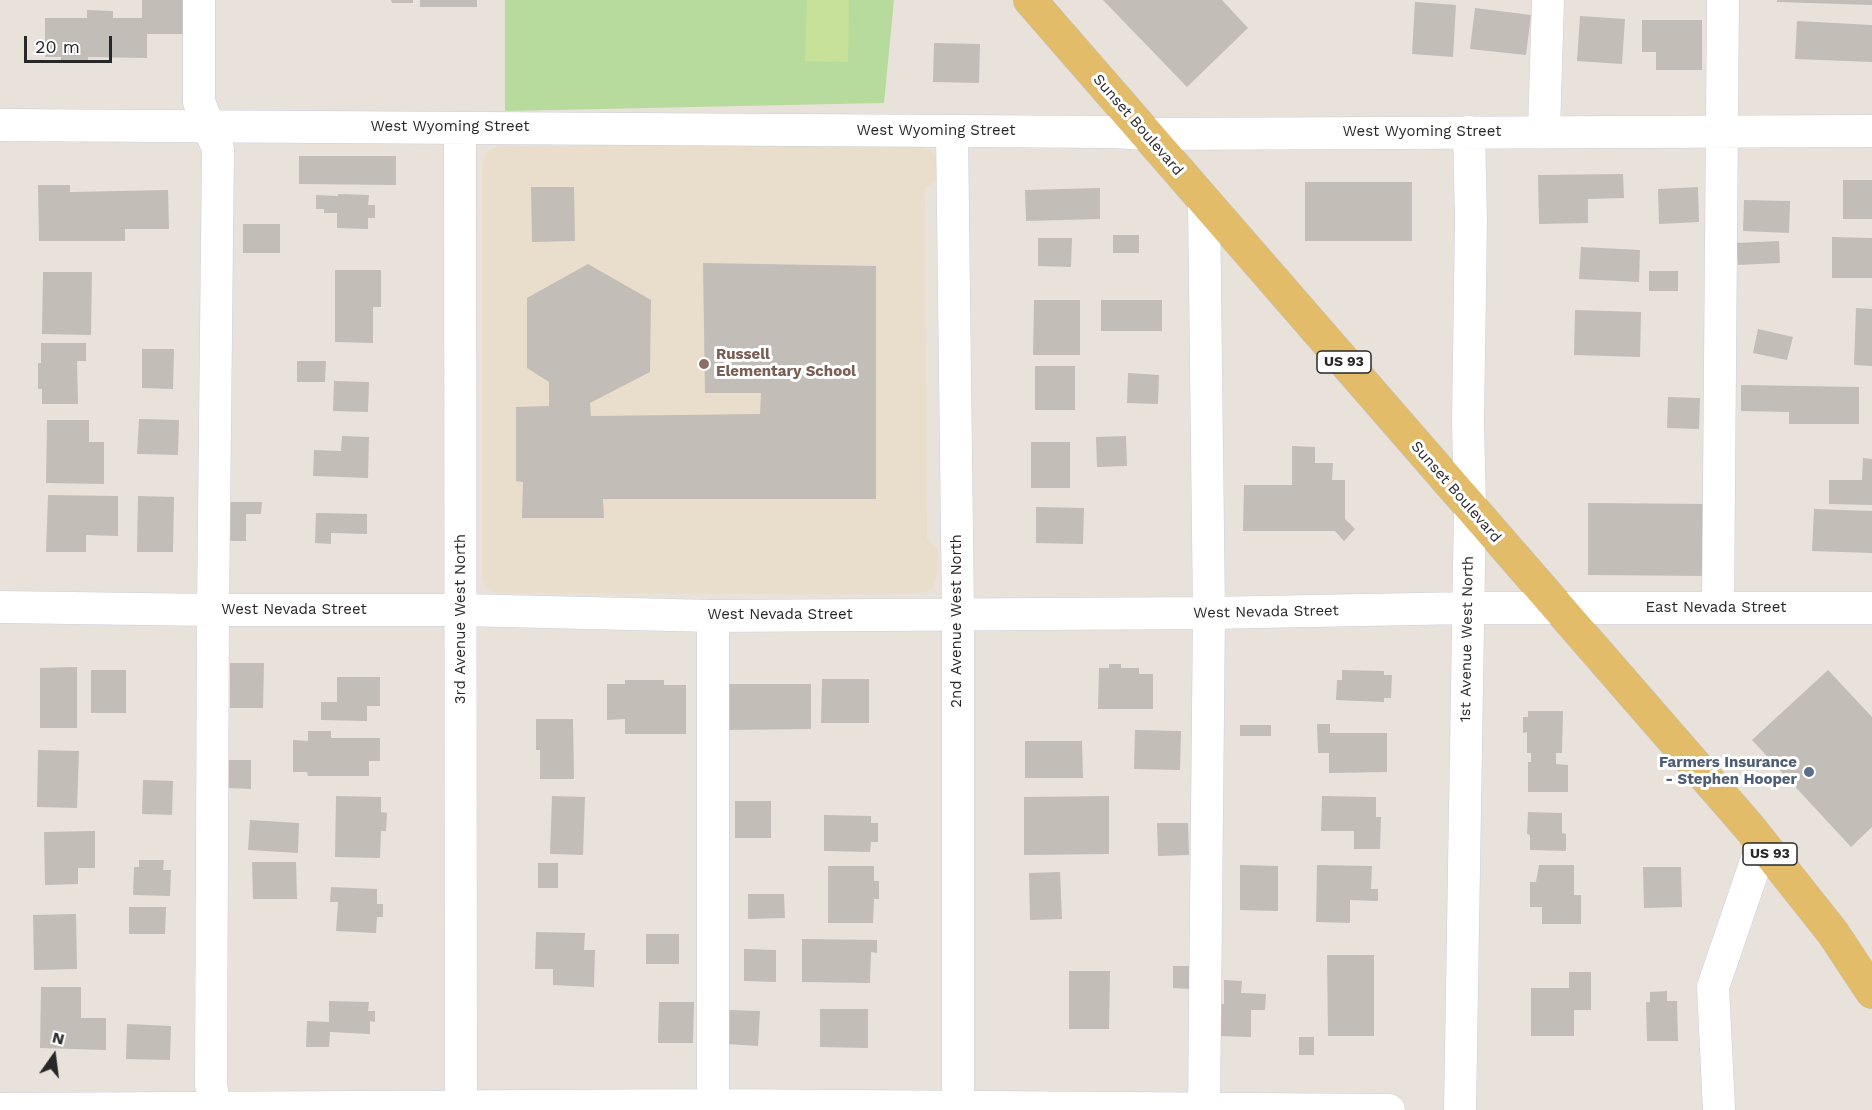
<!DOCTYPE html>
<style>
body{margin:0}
#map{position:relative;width:1872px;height:1110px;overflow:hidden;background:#e9e2db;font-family:"Work Sans",sans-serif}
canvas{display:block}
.north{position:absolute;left:24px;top:1026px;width:60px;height:60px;-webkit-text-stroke:4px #fff;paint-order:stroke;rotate:14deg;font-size:16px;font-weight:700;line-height:24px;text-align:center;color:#282828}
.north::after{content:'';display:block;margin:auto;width:21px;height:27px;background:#282828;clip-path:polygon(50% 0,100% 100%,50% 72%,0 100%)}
.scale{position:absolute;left:24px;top:36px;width:88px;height:27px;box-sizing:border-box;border:3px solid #282828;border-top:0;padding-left:8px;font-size:18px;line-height:21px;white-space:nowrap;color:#282828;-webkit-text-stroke:4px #fff;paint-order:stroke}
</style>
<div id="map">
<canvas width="1872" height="1110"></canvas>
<div class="north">N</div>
<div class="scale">20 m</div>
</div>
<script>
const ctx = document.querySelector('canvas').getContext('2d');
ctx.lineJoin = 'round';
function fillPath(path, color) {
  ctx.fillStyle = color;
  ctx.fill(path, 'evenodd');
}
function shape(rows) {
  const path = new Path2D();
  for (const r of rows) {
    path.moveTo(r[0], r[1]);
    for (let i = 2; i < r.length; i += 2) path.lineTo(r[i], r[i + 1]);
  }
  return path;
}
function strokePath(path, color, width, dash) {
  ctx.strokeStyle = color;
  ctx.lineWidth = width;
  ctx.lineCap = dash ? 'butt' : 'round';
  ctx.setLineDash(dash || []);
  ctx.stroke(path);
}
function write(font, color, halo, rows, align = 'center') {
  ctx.font = font + ' "Work Sans",sans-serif';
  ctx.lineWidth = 6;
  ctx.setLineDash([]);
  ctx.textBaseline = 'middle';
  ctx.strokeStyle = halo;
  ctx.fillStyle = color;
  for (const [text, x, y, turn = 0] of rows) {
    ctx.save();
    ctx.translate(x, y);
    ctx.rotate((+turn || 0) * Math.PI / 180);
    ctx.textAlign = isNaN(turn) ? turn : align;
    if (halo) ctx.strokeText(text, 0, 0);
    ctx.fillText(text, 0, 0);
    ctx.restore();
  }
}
const education = shape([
 [915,142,932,151,937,160,937,180,925,188,927,539,938,549,936,579,933,588,926,592,913,594,497,593,487,588,482,581,482,164,486,152,498,146]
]);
const green = shape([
 [505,0,894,0,884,103,505,111]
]);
const pitch = shape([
 [807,0,849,0,848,62,805,61]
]);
const building = shape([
 [142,0,187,0,187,34,147,34,147,58,88,57,88,62,61,62,61,57,45,57,45,18,87,18,87,10,113,11,113,18,142,18],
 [391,0,413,0,413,3,392,3],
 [420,0,477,0,477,7,420,7],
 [1103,0,1222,0,1248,28,1187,87],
 [1777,0,1872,0,1872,5,1777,2],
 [1415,2,1456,5,1453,57,1412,54],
 [1475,8,1531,15,1526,55,1470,49],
 [1580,16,1625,19,1622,64,1577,61],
 [1642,20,1702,20,1702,70,1656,70,1656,52,1642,52],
 [1797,21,1872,25,1872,62,1795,59],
 [934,43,980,44,979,83,933,82],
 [299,156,396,156,396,185,299,184],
 [1623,174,1624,198,1588,199,1588,223,1539,224,1538,175],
 [1843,180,1872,180,1872,219,1843,219],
 [1305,182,1412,182,1412,241,1305,241],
 [38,185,70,185,70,192,168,190,169,229,125,229,125,241,39,241],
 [531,187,574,187,575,241,532,242],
 [1698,187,1699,222,1659,224,1658,189],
 [1100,188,1100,219,1026,221,1025,190],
 [338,194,369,195,368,205,375,205,375,218,368,218,368,229,337,228,337,213,324,213,324,209,316,209,316,195,338,196],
 [1744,200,1790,201,1789,233,1743,231],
 [243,224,280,224,280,253,243,253],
 [1113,235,1139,235,1139,253,1113,253],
 [1832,237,1872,238,1872,278,1832,278],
 [1038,238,1072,238,1071,267,1038,266],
 [1779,241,1780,263,1738,265,1736,243],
 [1581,247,1640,250,1639,282,1579,279],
 [703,263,876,266,876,499,603,499,604,518,522,518,523,482,516,481,516,407,549,406,549,382,527,368,527,298,588,264,651,300,650,372,590,403,591,416,760,414,761,393,705,393],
 [335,270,381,270,381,307,373,307,373,343,335,342],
 [1649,271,1678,271,1678,291,1649,291],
 [43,272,92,272,91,335,42,334],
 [1034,300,1080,300,1080,355,1033,355],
 [1101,300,1162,300,1162,331,1101,331],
 [1856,308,1872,309,1872,366,1854,365],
 [1575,310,1641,312,1640,357,1574,355],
 [1758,329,1793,337,1787,360,1753,353],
 [41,343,86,343,86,361,77,361,78,404,42,404,42,389,38,389,38,363,41,363],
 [142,349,174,349,173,389,142,388],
 [297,361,326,361,325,382,297,382],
 [1035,366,1075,366,1075,410,1035,410],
 [1128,373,1159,375,1158,404,1127,403],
 [334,381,369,382,368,412,333,411],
 [1741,385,1859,387,1859,424,1789,424,1789,412,1741,411],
 [1668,397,1700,398,1699,429,1667,428],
 [139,419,179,420,178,455,137,454],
 [47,420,89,420,89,442,104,442,104,484,46,483],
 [342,436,369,437,368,478,313,476,314,450,341,451],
 [1126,436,1127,466,1097,467,1096,437],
 [1031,442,1070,442,1070,488,1031,488],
 [1292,446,1315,447,1315,463,1333,463,1332,480,1345,480,1345,519,1355,529,1344,541,1335,531,1243,531,1244,485,1292,485],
 [1863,458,1872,459,1872,505,1829,504,1829,480,1862,480],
 [48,495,118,496,118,536,86,535,86,552,46,552],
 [138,496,174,497,173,552,137,552],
 [226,502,262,502,261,514,246,514,246,541,225,541],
 [1588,503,1712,504,1711,576,1588,575],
 [1036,507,1084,508,1083,544,1036,543],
 [1814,509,1872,511,1872,553,1812,551],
 [316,513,367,514,367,534,331,533,331,544,315,543],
 [230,663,264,663,263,708,230,708],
 [1109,664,1121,664,1121,668,1139,668,1139,674,1153,674,1153,709,1098,709,1099,668,1109,668],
 [77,667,77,728,40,728,40,668],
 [91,670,126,670,126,713,91,713],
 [1342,670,1384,671,1384,675,1392,675,1391,698,1384,698,1384,702,1336,700,1337,680,1342,680],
 [1828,670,1872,717,1872,827,1851,847,1752,740],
 [337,677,380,677,380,706,367,706,367,721,321,720,321,702,337,702],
 [822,679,869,679,869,723,821,723],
 [625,680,664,680,664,685,686,685,686,734,625,734,625,719,607,720,607,684,625,684],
 [722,684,811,684,811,729,723,730],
 [1528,711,1563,711,1562,753,1556,753,1556,764,1568,765,1568,792,1528,792,1528,762,1531,762,1531,753,1527,753,1527,732,1523,733,1523,717,1528,717],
 [536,719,573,719,574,779,540,779,540,750,536,750],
 [1317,724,1330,724,1330,733,1387,733,1387,772,1329,773,1329,753,1318,753],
 [1240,725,1271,725,1271,736,1240,736],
 [1135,730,1181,731,1180,770,1134,769],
 [308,731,331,731,331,738,380,738,380,761,369,761,369,776,308,776,307,772,293,772,293,740,308,741],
 [1025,741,1082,741,1083,778,1025,778],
 [38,750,79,751,77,808,37,807],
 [221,760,251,760,251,789,228,788],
 [143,780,173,781,172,815,142,814],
 [336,796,381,797,381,812,387,813,386,831,381,831,380,858,335,857],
 [552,796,585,797,583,855,550,854],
 [1109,796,1109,854,1024,855,1024,797],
 [1322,796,1376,797,1376,817,1381,817,1380,849,1354,849,1354,831,1321,831],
 [735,801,771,801,771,838,735,838],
 [1528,812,1562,813,1562,833,1566,834,1566,851,1530,850,1530,835,1527,834],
 [824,815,871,816,871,823,878,823,878,842,871,842,870,852,824,851],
 [250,820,299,823,298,853,248,850],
 [1157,823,1188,823,1189,855,1158,856],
 [95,831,95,868,78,868,78,884,45,885,44,832],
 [139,860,164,860,163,870,171,870,170,896,133,895,134,867,139,867],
 [252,862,296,862,297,899,253,899],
 [538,863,558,863,558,888,538,888],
 [1240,865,1278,866,1278,911,1240,910],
 [1317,865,1372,866,1371,889,1378,889,1378,901,1350,900,1350,923,1316,922],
 [1539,865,1574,865,1574,895,1581,895,1581,924,1542,924,1542,907,1530,907,1530,882,1536,882],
 [828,866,874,866,874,881,879,881,879,899,874,899,873,923,828,923],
 [1643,867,1681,867,1682,907,1644,908],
 [1060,872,1062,919,1030,920,1029,873],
 [331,887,377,889,377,904,383,904,383,917,377,917,376,933,336,931,338,902,330,902],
 [748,894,784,894,785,918,748,919],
 [129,907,166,907,165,934,129,934],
 [76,914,77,969,34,970,33,915],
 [536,932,585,933,584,950,595,950,594,987,553,985,553,969,535,969],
 [646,934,679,934,679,964,646,964],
 [802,939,877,940,877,953,871,952,870,983,802,982],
 [744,949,776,950,776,982,744,981],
 [1327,955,1374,955,1374,1036,1328,1036],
 [1173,966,1190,966,1190,989,1173,988],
 [1069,971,1110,971,1109,1029,1069,1029],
 [1569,972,1591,972,1591,1010,1574,1010,1574,1036,1531,1036,1531,988,1569,988],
 [1224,980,1242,981,1241,993,1266,994,1265,1010,1251,1010,1251,1037,1217,1036,1218,1004,1224,1004],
 [41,987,81,987,81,1018,106,1018,106,1050,40,1048],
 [1667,991,1667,1001,1677,1001,1678,1041,1647,1041,1646,1002,1650,1002,1650,992],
 [329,1001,369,1002,368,1011,375,1011,375,1022,370,1021,370,1034,330,1032,329,1047,306,1047,307,1021,329,1022],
 [659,1002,694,1002,693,1043,658,1043],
 [820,1009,868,1009,868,1048,820,1047],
 [729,1010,760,1011,758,1046,727,1044],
 [127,1024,171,1026,170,1060,126,1059],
 [1299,1037,1314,1037,1314,1055,1299,1055]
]);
const minor = shape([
 [199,0,199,102,218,149,213,610,211,1084,215,1110],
 [0,125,1114,132,1147,134,1872,131],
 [460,128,461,1110],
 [952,131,958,614,958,1110],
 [1544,131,1548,0],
 [0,607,213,610,461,610,713,616,1209,613,1467,608,1872,608],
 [1718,608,1723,0],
 [0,1109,713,1105,1389,1110],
 [713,1110,713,616],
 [1204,1110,1209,613,1204,202],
 [1460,1110,1470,507,1468,423,1471,220,1469,132],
 [1719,1110,1713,987,1762,844]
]);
const major = shape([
 [1030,0,1749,827,1833,933,1872,992]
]);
const markers = [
 [704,364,6,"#8d6e63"],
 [1809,772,6,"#5c6f8a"]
];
const shields = [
 [1344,362,54],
 [1770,854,54]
];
const shieldNames = [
 ["US 93",1344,362],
 ["US 93",1770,854]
];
const streetNames = [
 ["Sunset Boulevard",1138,125,49],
 ["West Wyoming Street",450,127],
 ["West Wyoming Street",936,131],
 ["West Wyoming Street",1422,132],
 ["Sunset Boulevard",1456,492,49],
 ["East Nevada Street",1716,608],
 ["West Nevada Street",294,610],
 ["West Nevada Street",1266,612,-1],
 ["West Nevada Street",780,615],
 ["3rd Avenue West North",461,619,-90],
 ["2nd Avenue West North",957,621,-90],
 ["1st Avenue West North",1467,639,-89]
];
const educationNames = [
 ["Russell",716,355],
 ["Elementary School",716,372]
];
const serviceNames = [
 ["Farmers Insurance",1797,763],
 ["- Stephen Hooper",1797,780]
];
fillPath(education, '#e9decc');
fillPath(green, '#b7db9d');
fillPath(pitch, '#c8e199');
fillPath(building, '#c2bdb7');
strokePath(minor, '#caced9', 33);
strokePath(major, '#c3c3c3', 34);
strokePath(minor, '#fff', 32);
strokePath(major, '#e2bc68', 33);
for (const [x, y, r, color] of markers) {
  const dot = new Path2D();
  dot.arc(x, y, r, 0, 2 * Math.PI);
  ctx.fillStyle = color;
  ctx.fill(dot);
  strokePath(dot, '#fff', 2);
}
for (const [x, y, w] of shields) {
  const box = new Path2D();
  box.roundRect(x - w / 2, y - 11, w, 22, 4.5);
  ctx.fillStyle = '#fff';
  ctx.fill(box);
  strokePath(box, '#282828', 1.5);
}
write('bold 14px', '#282828', null, shieldNames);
write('15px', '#282828', '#fff', streetNames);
write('bold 15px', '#785e54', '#fff', educationNames, 'left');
write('bold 15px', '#4e5e75', '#fff', serviceNames, 'right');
</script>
